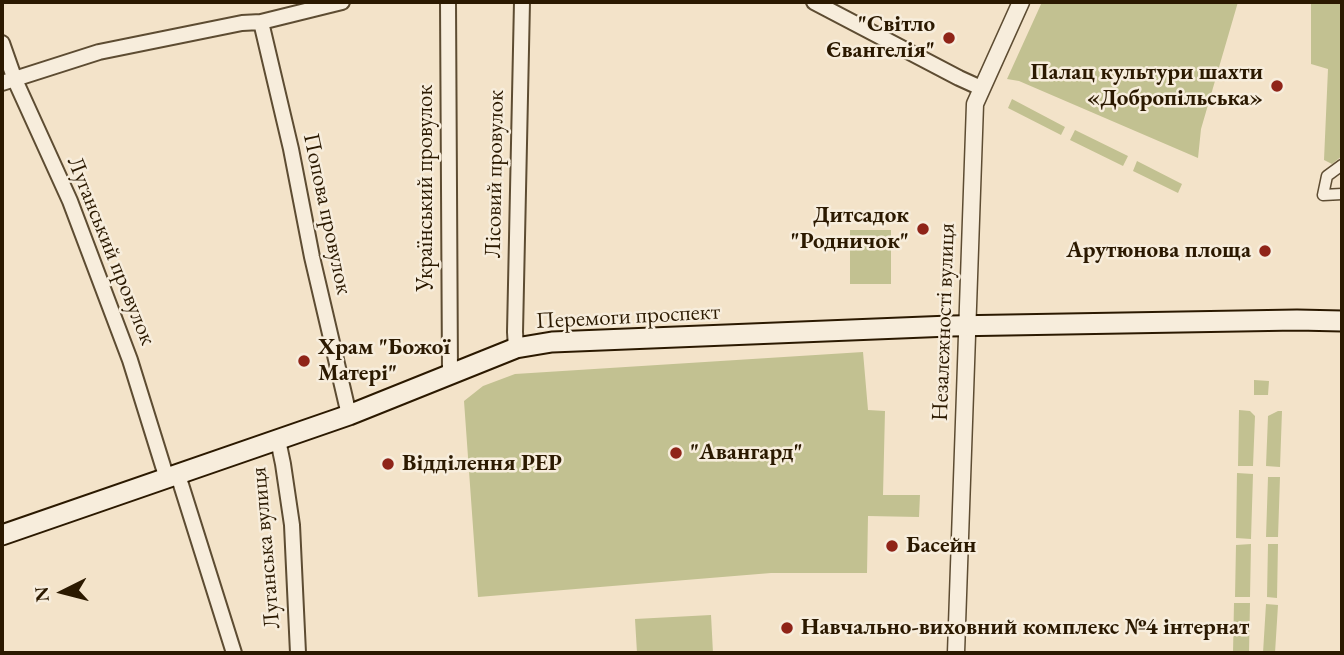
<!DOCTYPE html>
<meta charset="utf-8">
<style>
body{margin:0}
#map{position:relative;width:1344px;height:655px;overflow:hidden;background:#f3e3c9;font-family:"EB Garamond",serif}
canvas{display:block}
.frame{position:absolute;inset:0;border:4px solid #2b1900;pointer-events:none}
.north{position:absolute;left:28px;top:557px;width:70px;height:70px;-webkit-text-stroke:5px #f7eddc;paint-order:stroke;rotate:264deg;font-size:19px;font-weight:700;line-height:28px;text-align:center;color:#2b1900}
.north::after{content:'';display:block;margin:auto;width:24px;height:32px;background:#2b1900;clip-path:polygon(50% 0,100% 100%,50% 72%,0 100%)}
</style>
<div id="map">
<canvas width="1344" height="655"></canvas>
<div class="frame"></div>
<div class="north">N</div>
</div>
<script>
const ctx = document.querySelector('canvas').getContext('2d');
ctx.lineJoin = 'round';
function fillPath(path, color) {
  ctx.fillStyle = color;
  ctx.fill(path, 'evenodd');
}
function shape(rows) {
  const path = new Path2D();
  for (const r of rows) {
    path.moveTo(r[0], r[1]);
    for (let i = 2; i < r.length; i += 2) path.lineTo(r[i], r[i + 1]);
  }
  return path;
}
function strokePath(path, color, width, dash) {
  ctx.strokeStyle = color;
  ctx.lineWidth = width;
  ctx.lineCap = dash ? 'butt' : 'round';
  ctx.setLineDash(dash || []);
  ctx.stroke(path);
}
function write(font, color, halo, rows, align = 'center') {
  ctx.font = font + ' "EB Garamond",serif';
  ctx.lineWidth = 5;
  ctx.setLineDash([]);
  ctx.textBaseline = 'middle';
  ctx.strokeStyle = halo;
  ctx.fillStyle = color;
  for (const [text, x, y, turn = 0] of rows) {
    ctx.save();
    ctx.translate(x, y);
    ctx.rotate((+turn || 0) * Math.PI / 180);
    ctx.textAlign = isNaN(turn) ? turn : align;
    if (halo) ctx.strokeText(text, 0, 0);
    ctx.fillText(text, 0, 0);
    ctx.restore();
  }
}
const green = shape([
 [1042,2,1238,2,1201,129,1198,158,1019,81,1007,79],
 [1311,2,1342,2,1342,156,1332,164,1324,160,1328,69,1311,64],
 [1012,99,1065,127,1061,135,1008,108],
 [1075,130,1128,156,1123,166,1070,140],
 [1137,161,1182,184,1178,193,1133,171],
 [850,230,891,230,891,284,850,284],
 [863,352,868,410,885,411,883,495,920,495,919,517,868,516,867,573,771,573,478,597,464,401,483,386,515,374],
 [1254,380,1269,381,1268,395,1254,395],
 [1239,410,1250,411,1255,416,1253,466,1238,466],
 [1278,411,1282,411,1280,467,1266,466,1268,416],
 [1237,473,1253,474,1251,539,1236,538],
 [1268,477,1280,477,1278,537,1266,537],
 [1251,544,1250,597,1235,597,1236,545],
 [1268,544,1278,544,1277,598,1267,597],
 [1234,603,1250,603,1249,653,1233,653],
 [1266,604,1278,605,1275,653,1263,653],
 [711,615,713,653,637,653,635,619]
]);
const pedestrian = shape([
 [1342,165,1327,176,1323,195,1342,194]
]);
const minor = shape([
 [448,2,450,374],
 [814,2,959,78,981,88],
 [261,22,291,149,312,257,349,415],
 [2,43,15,80,70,201,130,360,167,479],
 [2,83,99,52,242,23,261,22,342,2],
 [516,348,515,332,522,2],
 [278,440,283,464,292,525,298,653],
 [178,475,234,653]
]);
const tertiary = shape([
 [956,653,975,104,1021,2]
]);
const secondary = shape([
 [2,535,349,415,516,348,552,342,950,326,1297,320,1342,321]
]);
const markers = [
 [949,38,7,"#8f2418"],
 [1277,86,7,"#8f2418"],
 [923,229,7,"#8f2418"],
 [1265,251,7,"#8f2418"],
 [304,361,7,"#8f2418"],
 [676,453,7,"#8f2418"],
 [388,464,7,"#8f2418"],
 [892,546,7,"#8f2418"],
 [787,628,7,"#8f2418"]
];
const poiNames = [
 ["\"Світло",935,25,"right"],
 ["Євангелія\"",935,51,"right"],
 ["Палац культури шахти",1263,73,"right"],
 ["«Добропільська»",1263,99,"right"],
 ["Дитсадок",909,216,"right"],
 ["\"Родничок\"",909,242,"right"],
 ["Арутюнова площа",1251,251,"right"],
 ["Храм \"Божої",318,348],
 ["Матері\"",318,374],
 ["\"Авангард\"",690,453],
 ["Відділення РЕР",402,464],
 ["Басейн",906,546],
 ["Навчально-виховний комплекс №4 інтернат",801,628]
];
const streetNames = [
 ["Лісовий провулок",495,174,-89],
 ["Український провулок",426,188,-90],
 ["Попова провулок",327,214,78],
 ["Луганський провулок",111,251,68],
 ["Перемоги проспект",628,317,-3],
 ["Незалежності вулиця",944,322,-88],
 ["Луганська вулиця",266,548,-95]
];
fillPath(green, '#c2c191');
strokePath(pedestrian, '#5d4c32', 13);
strokePath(minor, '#5d4c32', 18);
strokePath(tertiary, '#5d4c32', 19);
strokePath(secondary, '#2b1900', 23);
strokePath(pedestrian, '#f7eddc', 10);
strokePath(minor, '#f7eddc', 14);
strokePath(tertiary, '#f7eddc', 16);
strokePath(secondary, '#f7eddc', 19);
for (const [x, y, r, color] of markers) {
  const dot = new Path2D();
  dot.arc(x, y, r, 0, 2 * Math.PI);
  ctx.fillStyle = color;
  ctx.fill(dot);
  strokePath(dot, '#f7eddc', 2.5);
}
write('bold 23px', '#2b1900', '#f7eddc', poiNames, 'left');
write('23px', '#2b1900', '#f7eddc', streetNames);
</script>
